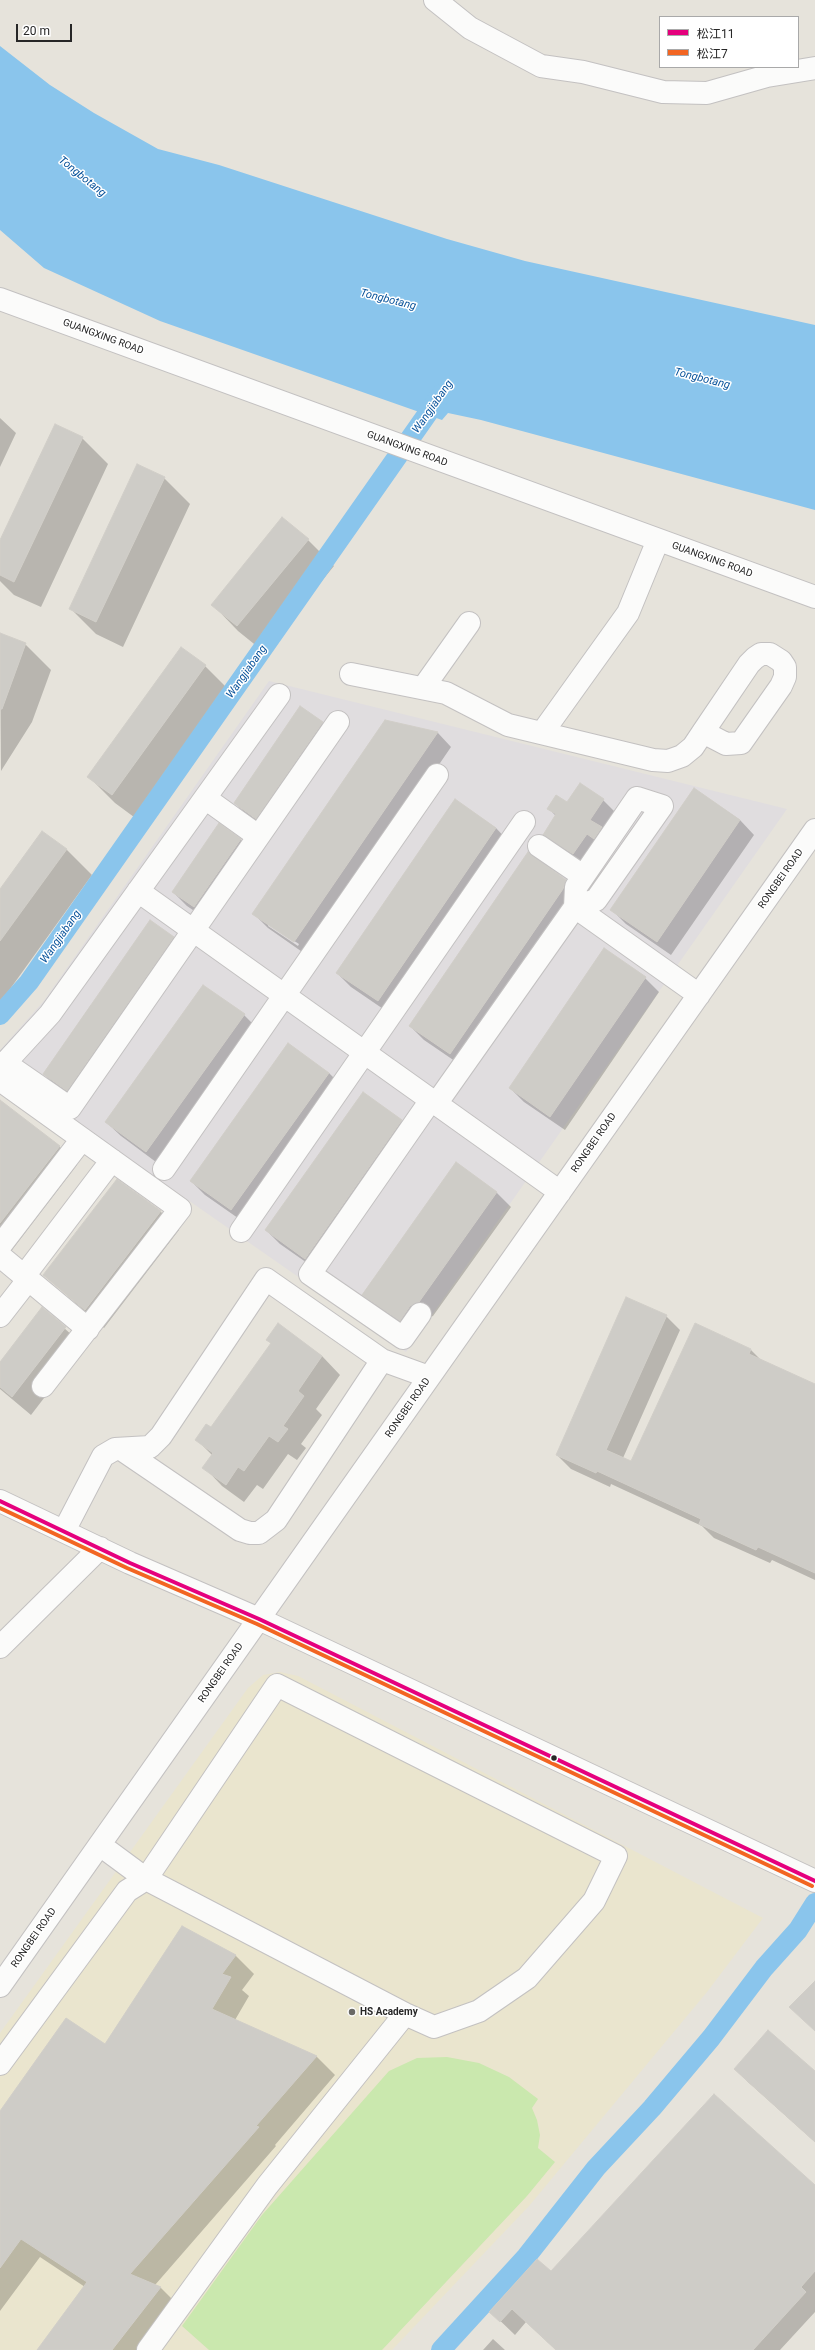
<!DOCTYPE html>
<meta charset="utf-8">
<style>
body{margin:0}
#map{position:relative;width:815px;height:2350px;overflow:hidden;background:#e6e3db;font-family:Roboto,"Noto Sans SC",sans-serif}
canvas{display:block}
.legend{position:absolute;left:659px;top:16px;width:140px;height:52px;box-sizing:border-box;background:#fff;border:1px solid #a9a9a9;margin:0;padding:5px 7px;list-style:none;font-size:12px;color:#272727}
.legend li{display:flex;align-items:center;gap:8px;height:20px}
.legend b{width:20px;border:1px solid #a9a9a9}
.scale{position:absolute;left:16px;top:24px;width:56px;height:18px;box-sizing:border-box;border:2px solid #272727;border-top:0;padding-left:5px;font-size:12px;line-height:14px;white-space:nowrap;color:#272727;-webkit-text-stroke:3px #fff;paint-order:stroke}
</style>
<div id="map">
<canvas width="815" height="2350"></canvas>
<ul class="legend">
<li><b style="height:5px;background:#e5007d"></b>松江11</li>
<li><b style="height:5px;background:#f26522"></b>松江7</li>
</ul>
<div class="scale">20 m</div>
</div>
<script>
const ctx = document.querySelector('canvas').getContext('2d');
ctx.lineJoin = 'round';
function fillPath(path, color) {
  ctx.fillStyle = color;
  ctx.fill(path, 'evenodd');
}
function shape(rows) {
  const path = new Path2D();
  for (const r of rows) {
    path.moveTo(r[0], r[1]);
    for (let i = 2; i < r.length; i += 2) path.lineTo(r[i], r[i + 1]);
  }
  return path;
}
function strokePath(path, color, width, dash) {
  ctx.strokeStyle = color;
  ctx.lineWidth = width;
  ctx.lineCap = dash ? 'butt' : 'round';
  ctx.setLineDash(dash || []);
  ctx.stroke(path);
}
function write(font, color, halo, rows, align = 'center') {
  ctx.font = font + ' Roboto,sans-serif';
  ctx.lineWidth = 3;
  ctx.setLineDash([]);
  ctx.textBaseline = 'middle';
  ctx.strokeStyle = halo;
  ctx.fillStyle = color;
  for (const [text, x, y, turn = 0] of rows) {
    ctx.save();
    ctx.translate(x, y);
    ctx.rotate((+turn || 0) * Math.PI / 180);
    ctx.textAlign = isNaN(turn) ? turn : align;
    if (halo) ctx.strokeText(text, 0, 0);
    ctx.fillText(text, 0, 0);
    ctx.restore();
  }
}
const industrial = shape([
 [269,681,787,809,406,1352,0,1069,0,1050,43,1002]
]);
const education = shape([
 [280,1672,298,1676,763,1918,707,1992,529,2206,392,2350,0,2350,0,2033,248,1688,263,1675]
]);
const pitch = shape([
 [447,2057,479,2063,509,2077,538,2099,532,2108,537,2120,540,2135,538,2148,555,2162,527,2196,382,2350,209,2350,182,2326,262,2215,389,2071,417,2058]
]);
const water = shape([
 [0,46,50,85,94,113,158,149,219,165,447,239,525,261,815,325,815,510,481,420,448,413,442,420,160,321,44,268,0,230]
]);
const shadow = shape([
 [0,418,16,433,0,467],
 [82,438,108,464,41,607,14,595,0,581,0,543],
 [164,478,190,504,123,647,96,634,70,608],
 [308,540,334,566,264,652,238,631,212,604],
 [0,634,25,644,51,670,32,722,1,771],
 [205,666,231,692,138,820,115,803,89,777],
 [386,721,438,733,451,747,308,956,268,928,254,914],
 [268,924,299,944,298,946,268,926],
 [322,723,336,737,270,832,249,817,235,803],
 [694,789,740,820,754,835,671,955,626,924,612,910],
 [603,800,617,814,588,868,559,849,545,835,556,816,549,809],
 [455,801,496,828,510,843,392,1015,351,987,337,973],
 [219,825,241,840,255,854,209,921,187,906,173,892],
 [66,849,92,875,0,1003,0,890],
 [565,880,580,895,465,1068,424,1040,410,1026],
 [173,937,187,951,81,1104,58,1088,44,1074,91,1005,92,1006],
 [645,978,659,992,565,1130,524,1102,510,1088],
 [244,1015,258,1029,160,1165,121,1136,106,1122],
 [329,1073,343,1087,245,1223,205,1195,191,1181],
 [0,1101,59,1146,77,1165,9,1254,0,1247],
 [401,1121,415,1135,320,1272,280,1244,266,1230],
 [457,1164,497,1193,511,1207,433,1316,424,1320,414,1334,377,1309,363,1294],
 [117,1180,161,1212,179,1230,104,1328,44,1275],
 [43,1309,84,1346,31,1415,0,1389,0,1363],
 [666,1316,680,1330,623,1458,631,1462,751,1350,762,1361,815,1385,815,1580,772,1560,770,1563,714,1538,702,1526,611,1484,610,1487,571,1469,557,1455],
 [278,1325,322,1356,340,1375,316,1409,322,1415,301,1444,306,1448,297,1460,288,1454,263,1489,257,1485,244,1502,222,1486,204,1467,212,1455,196,1439,211,1428,272,1344,267,1340],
 [235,1955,254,1974,242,1990,249,1996,235,2020,317,2057,335,2075,275,2145,276,2146,155,2285,160,2287,179,2306,144,2350,38,2350,85,2287,40,2257,0,2311,0,2112,105,2046],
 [735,2069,815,2072,815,2142,749,2083],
 [815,2186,815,2312,780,2350,556,2350,526,2322,515,2335,490,2311,551,2272],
 [493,2339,505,2350,483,2350]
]);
const canal = shape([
 [0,1015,29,982,442,393],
 [441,2350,526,2257,596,2168,652,2108,711,2038,764,1968,798,1930,815,1903]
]);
const building = shape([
 [55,424,83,437,14,582,0,575,0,540,55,424],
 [137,464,165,477,96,622,69,609,137,464],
 [282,517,309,539,237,626,211,605,282,517],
 [0,633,26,643,2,709,0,709,0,633],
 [181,647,206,665,112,795,87,777,181,647],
 [300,706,323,722,256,819,234,803,300,706],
 [385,720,438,732,294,942,252,914,385,720],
 [580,783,604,799,590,820,602,827,594,839,587,834,573,854,543,835,556,814,547,809,556,795,567,802,580,783],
 [694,788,740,820,657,942,610,910,694,788],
 [455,799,496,828,378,1001,336,973,455,799],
 [219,823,241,839,194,907,172,892,219,823],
 [42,831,67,849,0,941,0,889,42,831],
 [528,852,566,880,563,889,450,1054,409,1026,528,852],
 [150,920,174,937,67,1091,43,1074,150,920],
 [604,948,646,977,550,1117,509,1088,604,948],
 [203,985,245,1014,146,1152,105,1122,203,985],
 [288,1043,329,1073,231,1210,190,1181,288,1043],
 [363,1092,402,1120,305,1259,265,1230,363,1092],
 [0,1100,60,1146,0,1223,0,1100],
 [456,1162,497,1192,419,1302,410,1306,400,1321,362,1295,456,1162],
 [117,1179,161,1211,85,1310,43,1275,117,1179],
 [626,1297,667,1315,606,1450,631,1461,695,1323,751,1349,749,1354,815,1384,815,1573,758,1547,756,1550,699,1524,701,1519,597,1471,596,1473,556,1455,626,1297],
 [42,1307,66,1327,12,1397,0,1387,0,1362,42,1307],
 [278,1323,322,1356,298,1391,304,1396,283,1426,288,1429,278,1442,269,1436,244,1471,238,1467,226,1485,202,1468,213,1453,195,1440,206,1424,211,1427,271,1343,266,1340,278,1323],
 [182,1926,236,1955,222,1974,231,1977,212,2009,317,2056,256,2126,259,2127,130,2274,161,2287,112,2350,37,2350,87,2282,21,2239,0,2268,0,2111,66,2018,105,2044,182,1926],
 [815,1981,815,2031,789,2007,815,1981],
 [768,2030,815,2071,815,2142,734,2069,768,2030],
 [714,2094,815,2185,815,2271,801,2287,806,2292,753,2350,556,2350,512,2309,500,2322,489,2312,537,2259,551,2271,714,2094]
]);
const minor = shape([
 [435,0,470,28,541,66,583,72,663,92,707,93,767,76,815,68],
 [0,299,815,597],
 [351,674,446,693,508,725,653,760,668,761,682,756,693,747,703,732,749,664,755,658,761,654,770,654,781,661,785,667,785,677,781,686,741,743,726,744,703,732],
 [423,688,469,623],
 [279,695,50,1014,5,1063,70,1108,338,722],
 [542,733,628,613,658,540],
 [205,798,258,836],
 [637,798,662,806,596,900,575,907,576,887,637,798],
 [539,846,583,876],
 [138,891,560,1192],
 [0,1080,180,1209,43,1386],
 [436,1104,575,907,699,995],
 [164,1169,437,775],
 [241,1231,524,822],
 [0,1246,82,1139],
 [0,1256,88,1329],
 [24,1276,112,1160],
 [420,1314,403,1338,310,1274,431,1100],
 [0,1316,28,1280],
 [121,1449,240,1530,250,1533,259,1533,276,1520,382,1360],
 [0,1501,130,1563,259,1619,815,1881],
 [64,1531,103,1456,115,1449,150,1447,161,1436,266,1279,382,1360,429,1377],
 [0,1647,100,1548],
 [0,1986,815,830],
 [0,2064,127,1891,146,1879,277,1685,616,1856,594,1901,527,1978,479,2011,434,2027,405,2014,146,1879,100,1845],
 [148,2350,267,2186,405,2014]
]);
const bus1 = shape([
 [0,1501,130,1563,259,1619,815,1881]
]);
const bus2 = shape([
 [0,1508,127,1568,257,1624,812,1886]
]);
const markers = [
 [554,1758,3.5,"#272727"],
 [352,2012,4,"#6a6966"]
];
const streetNames = [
 ["GUANGXING ROAD",103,337,20],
 ["GUANGXING ROAD",407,449,20],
 ["GUANGXING ROAD",712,560,20],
 ["RONGBEI ROAD",781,879,-55],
 ["RONGBEI ROAD",594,1143,-55],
 ["RONGBEI ROAD",408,1408,-55],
 ["RONGBEI ROAD",221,1673,-55],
 ["RONGBEI ROAD",34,1938,-55]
];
const poiNames = [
 ["HS Academy",360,2012]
];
const waterNames = [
 ["Tongbotang",82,177,39],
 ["Tongbotang",388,300,14],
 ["Tongbotang",702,379,14],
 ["Wangjiabang",433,407,-55],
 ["Wangjiabang",247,672,-55],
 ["Wangjiabang",61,937,-55]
];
fillPath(industrial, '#e0dddf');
fillPath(education, '#eae5ce');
fillPath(pitch, '#cae8ae');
fillPath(water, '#8ac5ec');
fillPath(shadow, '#0003');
strokePath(canal, '#8ac5ec', 20);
fillPath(building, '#ceccc7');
strokePath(building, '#d1cec8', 1);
strokePath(minor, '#c3c1c1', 24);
strokePath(minor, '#fbfbfa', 22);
strokePath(bus1, '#e5007d', 4);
strokePath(bus2, '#f26522', 4);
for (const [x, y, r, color] of markers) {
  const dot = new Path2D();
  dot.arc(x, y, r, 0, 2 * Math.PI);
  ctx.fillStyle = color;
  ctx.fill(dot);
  strokePath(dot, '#fff', 1.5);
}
write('10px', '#272727', '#fff', streetNames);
write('bold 10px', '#272727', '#fff', poiNames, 'left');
write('italic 11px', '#07529a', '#fff', waterNames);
</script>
